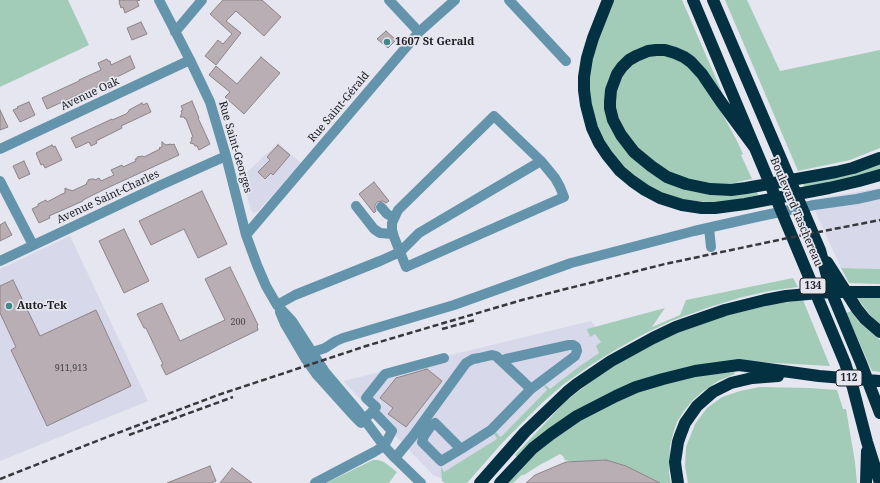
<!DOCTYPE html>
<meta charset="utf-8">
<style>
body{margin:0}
canvas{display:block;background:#e5e6ef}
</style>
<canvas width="880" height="483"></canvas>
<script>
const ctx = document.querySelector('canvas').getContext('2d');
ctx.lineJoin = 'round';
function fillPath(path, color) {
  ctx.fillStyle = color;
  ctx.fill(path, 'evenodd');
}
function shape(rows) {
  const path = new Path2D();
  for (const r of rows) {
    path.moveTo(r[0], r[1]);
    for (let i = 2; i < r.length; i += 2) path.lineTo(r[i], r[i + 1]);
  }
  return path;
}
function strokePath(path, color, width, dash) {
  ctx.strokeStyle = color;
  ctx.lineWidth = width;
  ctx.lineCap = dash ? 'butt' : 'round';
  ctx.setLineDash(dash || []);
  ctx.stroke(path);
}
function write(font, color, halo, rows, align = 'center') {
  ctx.font = font + ' "Noto Serif",serif';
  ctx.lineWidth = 3.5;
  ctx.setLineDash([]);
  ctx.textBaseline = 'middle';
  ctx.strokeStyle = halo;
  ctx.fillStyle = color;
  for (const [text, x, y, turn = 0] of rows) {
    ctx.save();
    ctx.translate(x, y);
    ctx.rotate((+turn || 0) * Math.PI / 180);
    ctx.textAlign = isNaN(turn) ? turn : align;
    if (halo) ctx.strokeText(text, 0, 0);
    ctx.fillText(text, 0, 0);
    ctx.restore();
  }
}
const built = shape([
 [278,143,301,163,258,211,254,213,251,210,242,177],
 [880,188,880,269,841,268,810,200],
 [70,236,148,401,0,461,0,269],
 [591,321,610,347,548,390,464,483,452,483,433,475,343,381]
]);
const green = shape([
 [0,0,68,0,89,45,0,87],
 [613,0,682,0,725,99,671,46,612,73,607,85,632,157,646,170,662,180,709,195,727,196,757,192,758,195,739,199,718,202,708,202,685,200,661,193,640,181,622,166,605,143,595,121,589,89,591,57],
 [725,0,747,0,780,71,880,50,880,148,850,160,798,171],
 [662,55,673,57,689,67,709,93,723,115,737,141,743,154,741,155,752,179,737,182,737,183,729,184,713,184,695,181,677,176,660,166,638,148,632,141,622,126,616,113,615,100,619,80,632,64,642,58],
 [880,163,880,169,851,178,804,187,803,183],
 [841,268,880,269,880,284,849,283],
 [793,278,798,287,769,291,739,298,710,307,671,321,642,335,617,349,591,365,564,384,542,403,503,442,467,483,445,483,442,481,441,466,444,472,497,439,494,433,496,432,500,437,502,436,547,390,544,386,545,385,550,389,580,366,599,353,596,346,601,342,595,334,590,337,587,329,665,308,652,327,680,315,686,300],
 [856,296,880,297,880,324,870,315],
 [803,300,830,366,756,362,661,374,517,457,515,455,566,401,593,380,628,357,670,336,688,328,724,316,769,305],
 [851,311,859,322,880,340,880,372,872,371,846,313],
 [734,372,735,374,718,381,702,392,692,401,684,411,677,422,673,434,670,446,669,473,671,483,654,483,606,460,573,462,565,460,563,456,560,454,538,466,524,475,522,475,513,483,505,483,541,448,586,416,638,392,661,385,696,376],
 [760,387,809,388,837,390,843,409,846,409,855,462,857,483,688,483,685,466,686,447,695,424,707,408,722,397,740,391],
 [373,460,378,460,384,462,397,472,389,483,326,483]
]);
const building = shape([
 [119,0,140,0,137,1,139,6,125,13,123,7,121,8,119,2,120,1,119,0],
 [223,0,262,0,281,17,264,36,236,11,226,21,241,33,216,65,205,56,218,40,223,44,232,34,210,14,223,0],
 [141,22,147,34,132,40,127,28,141,22],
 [386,31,396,40,388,48,377,39,386,31],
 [130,56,135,68,85,93,84,92,47,109,42,98,79,81,79,80,101,70,98,63,107,59,108,61,110,61,111,65,130,56],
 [261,57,280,73,244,114,225,97,230,92,209,75,216,66,237,84,261,57],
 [192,101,199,118,198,118,210,144,199,150,197,146,195,146,194,144,190,143,192,140,191,138,193,137,186,119,185,119,184,117,180,117,182,113,181,111,183,110,181,106,192,101],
 [29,102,35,115,20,122,13,110,18,108,17,107,29,102],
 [142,103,143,105,147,103,151,112,121,126,122,128,96,141,97,143,91,146,89,142,76,148,71,138,112,119,112,120,126,114,129,111,129,110,142,103],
 [0,110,8,127,0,130,0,110],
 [162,142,166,145,171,144,171,145,174,144,179,155,105,189,83,200,83,201,49,216,50,218,39,223,32,209,38,206,38,204,46,200,47,202,62,194,65,193,65,188,69,190,71,190,72,191,87,184,86,183,88,182,88,180,91,179,94,179,95,180,99,178,101,181,114,175,111,170,122,165,123,167,136,161,135,159,137,159,137,157,143,156,144,157,160,149,159,148,162,147,162,142],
 [52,145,53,147,55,146,62,160,45,168,43,164,41,165,36,153,52,145],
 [278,145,290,155,273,175,271,173,265,179,258,172,270,160,267,157,278,145],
 [24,161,30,174,19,179,13,166,24,161],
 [374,182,389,201,386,203,383,201,377,202,375,205,375,209,376,211,374,213,359,194,374,182],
 [202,191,227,244,198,258,184,229,151,245,139,221,202,191],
 [5,222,12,235,0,241,0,225,5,222],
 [124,229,149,281,124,293,99,241,124,229],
 [230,267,258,325,257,326,258,330,166,375,161,365,163,364,146,328,144,328,137,314,162,303,180,341,225,320,205,279,230,267],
 [13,280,40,336,96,310,131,386,47,426,11,350,16,347,0,313,0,286,13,280],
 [427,369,442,381,406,427,388,414,393,408,380,398,396,378,427,369],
 [606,460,626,466,660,483,526,483,535,475,566,462,606,460],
 [210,466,216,481,211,483,167,483,210,466],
 [232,468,252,483,220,483,232,468]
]);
const minor = shape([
 [159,0,190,60,210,102,226,156,246,235,257,265,266,286,277,305,292,321,325,372,358,411,384,446,395,458,421,483],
 [389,0,419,32],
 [509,0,566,61],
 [175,32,202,0],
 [0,149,190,60],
 [0,181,33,245],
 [356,206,374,229,380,233,393,234],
 [381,207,387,214,394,218],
 [709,228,711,247],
 [246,235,419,32,455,0],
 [0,261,161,185,226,156],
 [277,305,295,295,380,261,400,252,419,233,541,161,494,116,398,210,392,223,392,230,394,237,406,267,564,197,560,187,555,178,541,161],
 [280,312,285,324,305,358,317,375,353,415,361,423],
 [304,355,325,348,336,341,343,338,454,305,571,263,694,231,761,216,814,205,857,199,880,194],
 [503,361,506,359,569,345,573,345,576,347,577,351,575,356,531,389],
 [360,422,370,414,376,407,366,398,385,374,444,358],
 [395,458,413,436,466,363,473,359,479,358,492,355,496,356,531,389,491,430,461,449,441,461,422,442,424,436,431,426,435,423,461,449],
 [315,483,374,452,384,446,392,431,373,411]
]);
const highway = shape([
 [608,0,593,38,587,58,584,77,584,90,586,105,592,128,599,143,607,155,620,171,632,181,645,190,660,198,682,205,702,208,715,208,745,204,829,188,859,181,880,175],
 [693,0,845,363,853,388,867,442,880,483],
 [713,0,820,250,831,291,861,363,880,413],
 [755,148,721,102,702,74,691,62,684,57,675,53,665,50,656,50,648,51,636,56,629,60,622,67,617,74,611,90,610,102,610,108,613,120,621,135,634,152,651,166,667,177,686,184,710,189,731,190,746,188,836,172,853,168,880,158],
 [827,262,857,309,865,319,880,332],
 [480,483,525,432,567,392,577,384,611,361,653,338,676,327,699,319,725,310,765,300,786,296,830,292,880,292],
 [500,483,533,448,551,434,577,416,616,396,636,387,663,379,695,371,739,365,819,376,880,381],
 [678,483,676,470,675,462,678,442,680,436,685,423,697,406,713,392,731,383,752,378,778,376],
 [866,483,867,451]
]);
const rail = shape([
 [442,329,475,320],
 [129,435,233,397],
 [0,479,107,437,218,395,366,346,454,320,522,300,665,264,788,238,880,220]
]);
const markers = [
 [387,42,4,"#41898d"],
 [9,306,4,"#41898d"]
];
const numberNames = [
 ["200",238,322],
 ["911,913",71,368]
];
const shields = [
 [813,286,26],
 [849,378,26]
];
const shieldNames = [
 ["134",813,286],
 ["112",849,378]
];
const poiNames = [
 ["1607 St Gerald",395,42],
 ["Auto-Tek",17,306]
];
const streetNames = [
 ["Avenue Oak",90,94,-25],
 ["Rue Saint-Gérald",339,107,-50],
 ["Rue Saint-Georges",235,147,74],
 ["Avenue Saint-Charles",108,197,-25],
 ["Boulevard Taschereau",796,212,67]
];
fillPath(built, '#d7d8e9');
fillPath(green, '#a3ccb8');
fillPath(building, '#b8aeb3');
strokePath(building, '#8d8488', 1);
strokePath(minor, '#6494ab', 10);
strokePath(highway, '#033142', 12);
strokePath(rail, '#38383c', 2.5, [6, 3]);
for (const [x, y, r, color] of markers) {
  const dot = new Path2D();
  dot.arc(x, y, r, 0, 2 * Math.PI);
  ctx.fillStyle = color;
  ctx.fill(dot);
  strokePath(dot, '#e5e6ef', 1.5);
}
write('9px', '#464448', null, numberNames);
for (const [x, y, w] of shields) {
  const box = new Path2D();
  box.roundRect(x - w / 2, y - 8, w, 16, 3);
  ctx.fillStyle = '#e5e6ef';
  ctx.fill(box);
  strokePath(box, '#202024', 1);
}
write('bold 10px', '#202024', null, shieldNames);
write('bold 11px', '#202024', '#e5e6ef', poiNames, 'left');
write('11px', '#202024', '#e5e6ef', streetNames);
</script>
